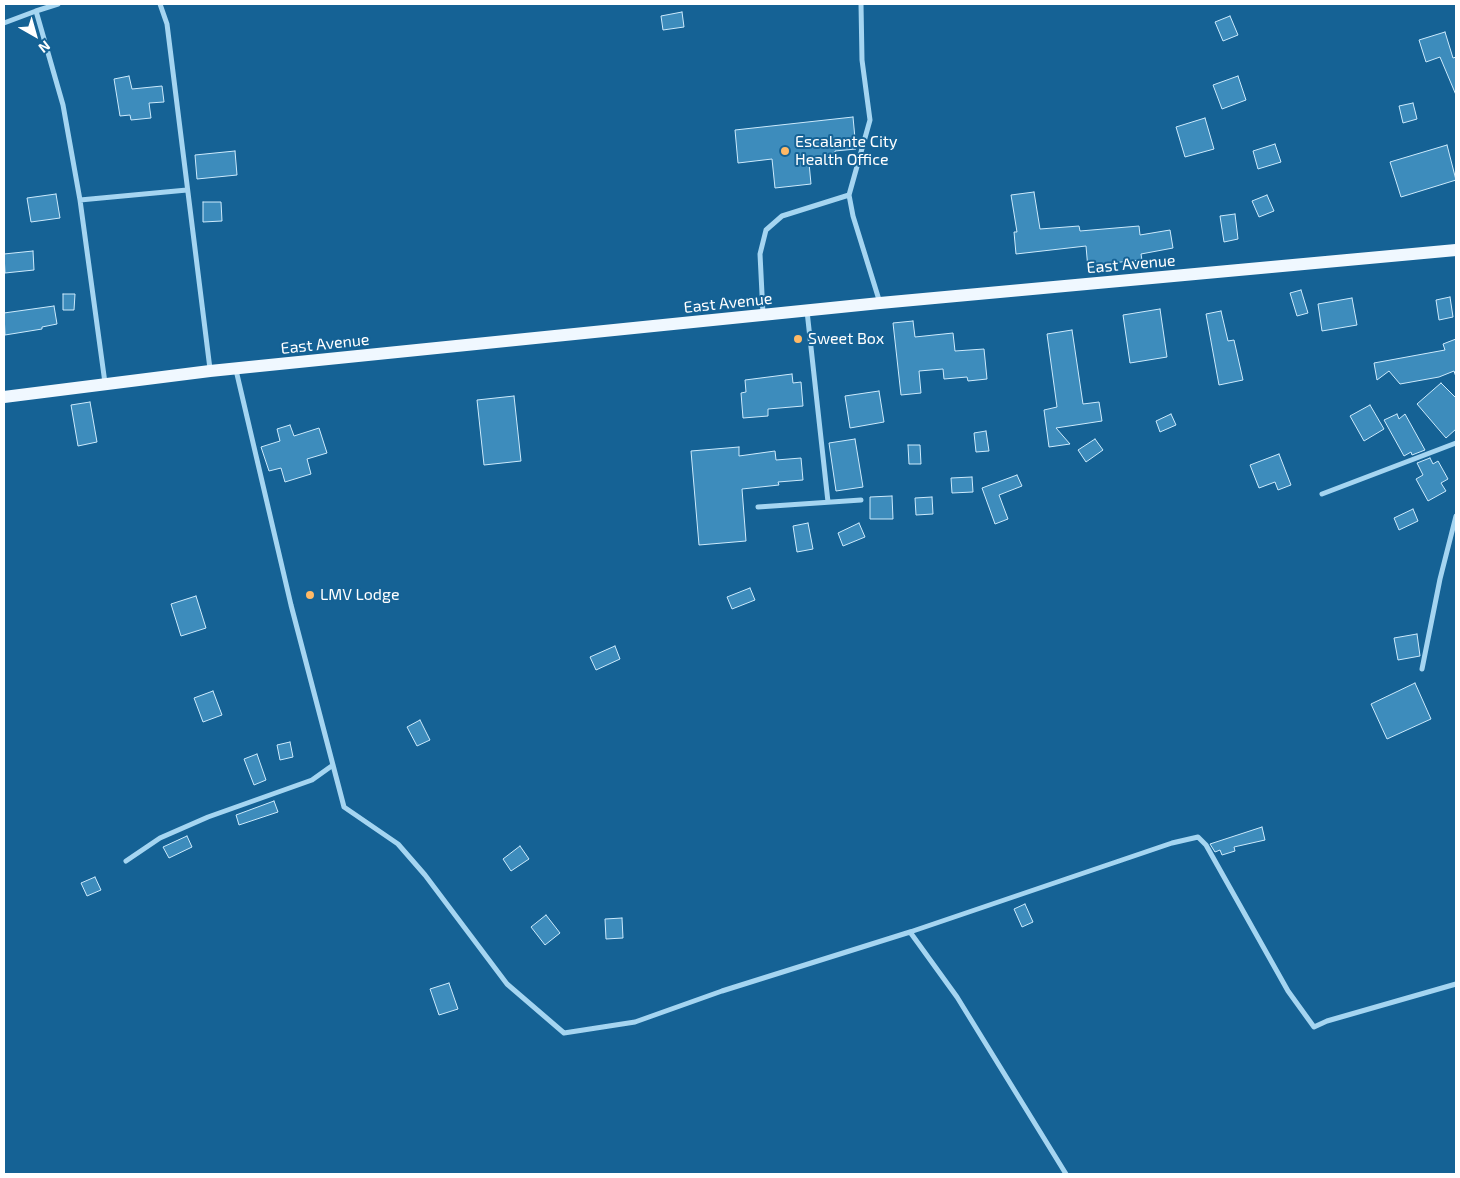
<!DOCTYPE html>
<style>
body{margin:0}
#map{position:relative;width:1460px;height:1178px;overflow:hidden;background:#156295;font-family:"Exo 2",sans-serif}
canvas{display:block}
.frame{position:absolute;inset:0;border:5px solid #fff;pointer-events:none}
.north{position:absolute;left:10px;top:10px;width:50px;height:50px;-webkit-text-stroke:4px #156295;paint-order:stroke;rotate:142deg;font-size:14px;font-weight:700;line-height:20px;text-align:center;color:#fff}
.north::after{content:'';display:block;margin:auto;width:18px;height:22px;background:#fff;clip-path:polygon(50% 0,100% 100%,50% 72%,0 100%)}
</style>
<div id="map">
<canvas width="1460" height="1178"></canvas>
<div class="frame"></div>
<div class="north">N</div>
</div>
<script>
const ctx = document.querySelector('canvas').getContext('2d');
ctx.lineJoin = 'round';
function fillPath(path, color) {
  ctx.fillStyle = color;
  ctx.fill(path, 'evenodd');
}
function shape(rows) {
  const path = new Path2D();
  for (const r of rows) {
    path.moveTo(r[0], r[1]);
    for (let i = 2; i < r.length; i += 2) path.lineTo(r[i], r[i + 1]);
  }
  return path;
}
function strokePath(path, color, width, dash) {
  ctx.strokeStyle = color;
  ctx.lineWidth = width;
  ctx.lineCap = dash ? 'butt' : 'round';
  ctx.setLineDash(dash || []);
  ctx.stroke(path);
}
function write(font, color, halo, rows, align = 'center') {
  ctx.font = font + ' "Exo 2",sans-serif';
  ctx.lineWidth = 4;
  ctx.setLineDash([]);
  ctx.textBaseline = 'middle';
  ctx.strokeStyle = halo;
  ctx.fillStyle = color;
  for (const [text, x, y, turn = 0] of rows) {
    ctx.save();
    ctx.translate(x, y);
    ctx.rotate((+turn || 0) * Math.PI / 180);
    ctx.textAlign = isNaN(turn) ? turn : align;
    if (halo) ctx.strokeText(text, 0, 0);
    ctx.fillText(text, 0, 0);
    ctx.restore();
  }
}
const building = shape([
 [682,12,684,27,663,30,661,16,682,12],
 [1230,16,1238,35,1223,41,1215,22,1230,16],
 [1445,32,1453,58,1456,57,1456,95,1440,57,1426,62,1419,40,1445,32],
 [129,76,132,89,162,86,164,102,149,103,151,118,131,120,130,115,120,116,114,79,129,76],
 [1238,76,1246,100,1222,109,1213,85,1238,76],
 [1413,103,1417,119,1403,123,1399,106,1413,103],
 [853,117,856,149,835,151,835,162,809,163,811,184,775,188,772,159,738,163,735,130,853,117],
 [1205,118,1214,149,1185,157,1176,127,1205,118],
 [1275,144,1281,162,1258,169,1253,151,1275,144],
 [1447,145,1456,180,1401,197,1390,162,1447,145],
 [235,151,237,175,197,179,195,155,235,151],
 [1034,192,1040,229,1079,226,1080,231,1139,226,1140,235,1170,230,1173,248,1141,254,1142,260,1100,264,1101,268,1088,269,1086,246,1016,254,1014,232,1017,232,1011,195,1034,192],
 [56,194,60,218,31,222,27,198,56,194],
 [1267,195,1274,211,1259,217,1252,201,1267,195],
 [203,202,221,202,222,221,203,222,203,202],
 [1235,214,1238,239,1224,242,1220,216,1235,214],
 [33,251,34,270,5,273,4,254,33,251],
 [1301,290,1308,313,1297,316,1290,293,1301,290],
 [63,294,75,294,74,310,63,310,63,294],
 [1450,297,1453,317,1439,320,1436,300,1450,297],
 [1352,298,1357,325,1322,331,1318,304,1352,298],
 [54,306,57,324,42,327,42,329,5,335,4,313,54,306],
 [1160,309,1167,357,1130,363,1123,315,1160,309],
 [1221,311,1228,341,1234,340,1243,380,1219,385,1206,314,1221,311],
 [913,321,915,337,953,333,955,351,984,349,987,379,968,381,967,377,944,379,943,369,919,371,921,393,901,395,893,323,913,321],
 [1072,330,1083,404,1099,402,1102,421,1056,428,1070,444,1049,447,1044,410,1057,407,1047,334,1072,330],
 [1456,339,1456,377,1454,371,1439,377,1400,384,1389,371,1377,380,1374,363,1445,350,1443,344,1456,339],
 [792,374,793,383,801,382,803,406,768,409,768,416,743,418,741,393,746,392,745,380,792,374],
 [1441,383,1456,398,1456,429,1446,438,1417,404,1441,383],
 [879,391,884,422,850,428,845,396,879,391],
 [514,396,521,461,484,465,477,400,514,396],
 [90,402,97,442,78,446,71,405,90,402],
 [1370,405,1384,429,1364,441,1350,416,1370,405],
 [1171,414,1176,425,1160,432,1156,421,1171,414],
 [1397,414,1399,419,1405,414,1425,450,1412,455,1411,452,1404,456,1384,420,1397,414],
 [290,425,294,436,319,428,327,453,307,459,311,474,285,482,281,468,269,471,261,447,280,441,277,429,290,425],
 [986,431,989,451,976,452,974,433,986,431],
 [855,439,863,487,836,491,829,443,855,439],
 [1095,439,1103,450,1086,462,1078,450,1095,439],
 [908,445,920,445,921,464,909,464,908,445],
 [739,447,739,456,775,451,776,460,801,458,803,480,778,482,779,485,742,489,746,541,699,545,691,451,739,447],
 [1279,454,1291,485,1278,490,1275,482,1259,488,1250,465,1279,454],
 [1430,458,1433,464,1438,461,1448,479,1441,483,1446,491,1428,501,1416,479,1423,475,1417,463,1430,458],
 [1017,475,1022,486,999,495,1008,519,995,524,982,488,1017,475],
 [972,477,973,492,952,493,951,478,972,477],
 [892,496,893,519,870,519,870,497,892,496],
 [932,497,933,514,916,515,915,498,932,497],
 [1413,509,1418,521,1399,530,1394,518,1413,509],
 [808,523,813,549,797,552,793,526,808,523],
 [859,523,865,537,843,546,838,533,859,523],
 [750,588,755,600,732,609,727,597,750,588],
 [196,596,206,628,181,636,171,604,196,596],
 [1417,634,1420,656,1398,660,1394,638,1417,634],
 [615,646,620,659,596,670,590,657,615,646],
 [1415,683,1431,719,1387,739,1371,704,1415,683],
 [213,691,222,715,203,722,194,698,213,691],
 [420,720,430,740,417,746,407,727,420,720],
 [290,742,293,757,280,760,277,745,290,742],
 [257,754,266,780,254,785,244,759,257,754],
 [274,801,278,812,239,825,236,815,274,801],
 [1262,827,1265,840,1234,847,1235,851,1222,855,1220,850,1215,852,1210,844,1262,827],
 [187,836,192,847,169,858,163,847,187,836],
 [520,846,529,859,511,871,503,859,520,846],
 [95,877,101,890,87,896,81,883,95,877],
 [1025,904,1033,922,1022,927,1014,909,1025,904],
 [546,915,560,933,545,945,531,927,546,915],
 [622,918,623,938,606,939,605,919,622,918],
 [449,983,458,1009,439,1015,430,989,449,983]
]);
const minor = shape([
 [58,4,36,11,63,105,80,200,105,383],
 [160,4,167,24,210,369],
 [861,4,862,60,870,120,849,195,853,216,880,303],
 [4,23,36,11],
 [80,200,187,190],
 [807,311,828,502],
 [763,314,760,254,766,230,782,216,849,195],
 [236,370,291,605,344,807,398,844,425,875,507,984,564,1033,635,1022,722,991,910,932,1172,843,1198,837,1206,845,1288,991,1314,1027,1327,1021,1456,984],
 [1322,494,1456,443],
 [758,507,861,500],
 [1422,669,1440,579,1456,516],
 [126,861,160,838,208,817,312,780,333,765],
 [910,932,957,997,1066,1174]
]);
const primary = shape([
 [4,397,210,371,880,303,1456,250]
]);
const markers = [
 [785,151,5,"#ffb966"],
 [798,339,5,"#ffb966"],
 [310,595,5,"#ffb966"]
];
const poiNames = [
 ["Escalante City",795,142],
 ["Health Office",795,160],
 ["Sweet Box",808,339],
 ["LMV Lodge",320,595]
];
const streetNames = [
 ["East Avenue",1131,264,-5],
 ["East Avenue",728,303,-6],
 ["East Avenue",325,344,-6]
];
fillPath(building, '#3d8cbc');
strokePath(building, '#cceafc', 1);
strokePath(minor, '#a5d5f1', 5);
strokePath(primary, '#f0f8ff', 12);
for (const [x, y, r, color] of markers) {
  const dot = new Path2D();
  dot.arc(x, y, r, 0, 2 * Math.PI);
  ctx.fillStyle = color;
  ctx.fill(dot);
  strokePath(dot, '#156295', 2);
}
write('16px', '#fff', '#156295', poiNames, 'left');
write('16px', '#fff', '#156295', streetNames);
</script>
